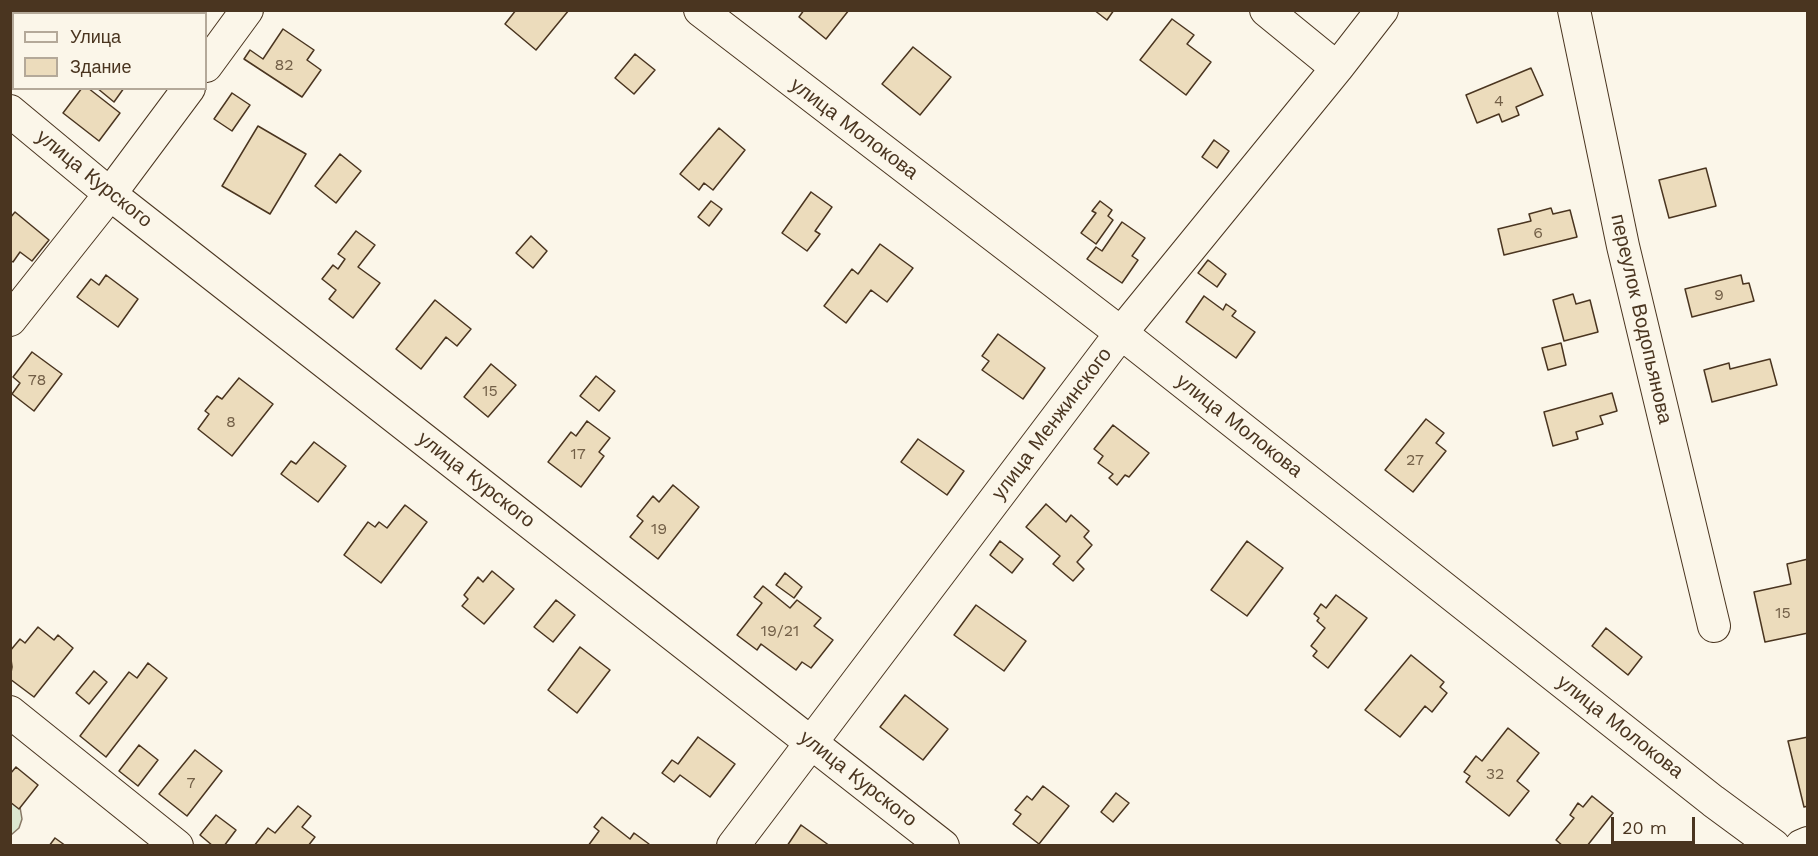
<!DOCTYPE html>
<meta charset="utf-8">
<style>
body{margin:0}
#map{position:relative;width:1818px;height:856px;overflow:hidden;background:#fbf6e9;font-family:"Work Sans",sans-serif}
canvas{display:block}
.frame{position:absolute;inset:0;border:12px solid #4a3520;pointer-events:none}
.legend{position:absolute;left:12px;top:12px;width:195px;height:78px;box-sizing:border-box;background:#fbf6e9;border:2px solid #b4a999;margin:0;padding:8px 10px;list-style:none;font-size:18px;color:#4a3520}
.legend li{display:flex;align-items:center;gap:12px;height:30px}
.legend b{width:30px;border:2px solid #b4a999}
.scale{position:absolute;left:1611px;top:817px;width:84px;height:27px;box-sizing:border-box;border:3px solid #4a3520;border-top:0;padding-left:8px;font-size:18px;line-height:21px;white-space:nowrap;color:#4a3520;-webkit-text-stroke:4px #fbf6e9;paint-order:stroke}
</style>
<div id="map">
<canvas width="1818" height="856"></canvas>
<div class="frame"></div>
<ul class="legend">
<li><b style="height:8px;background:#fbf6e9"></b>Улица</li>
<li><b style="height:16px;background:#ecdcbc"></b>Здание</li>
</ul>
<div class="scale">20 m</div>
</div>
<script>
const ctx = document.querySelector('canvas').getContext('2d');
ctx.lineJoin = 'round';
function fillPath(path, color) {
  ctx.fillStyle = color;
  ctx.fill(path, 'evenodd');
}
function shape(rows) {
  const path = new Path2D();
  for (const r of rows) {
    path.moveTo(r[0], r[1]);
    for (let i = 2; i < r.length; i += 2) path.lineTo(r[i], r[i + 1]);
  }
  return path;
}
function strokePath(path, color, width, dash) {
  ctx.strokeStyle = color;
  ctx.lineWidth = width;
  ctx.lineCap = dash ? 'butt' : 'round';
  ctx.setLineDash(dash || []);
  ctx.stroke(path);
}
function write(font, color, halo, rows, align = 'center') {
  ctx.font = font + ' "Work Sans",sans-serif';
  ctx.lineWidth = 4.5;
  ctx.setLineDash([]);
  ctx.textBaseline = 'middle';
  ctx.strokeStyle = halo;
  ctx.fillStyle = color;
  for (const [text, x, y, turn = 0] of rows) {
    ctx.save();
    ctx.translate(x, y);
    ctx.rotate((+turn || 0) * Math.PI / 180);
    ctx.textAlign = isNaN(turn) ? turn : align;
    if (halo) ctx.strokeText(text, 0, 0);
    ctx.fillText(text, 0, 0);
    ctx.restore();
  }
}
const green = shape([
 [10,795,20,807,22,819,19,828,11,835,10,795]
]);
const building = shape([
 [10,10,22,10,26,14,14,14,14,60,11,64,10,10],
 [100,10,146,10,150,14,98,14,100,10],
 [516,10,569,10,536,50,505,24,516,10],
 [804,10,849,10,826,39,799,17,804,10],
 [1094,10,1114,10,1107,20,1094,10],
 [1172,19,1194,35,1187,44,1211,62,1186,95,1140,60,1172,19],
 [283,29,314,50,307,60,321,70,302,97,244,59,250,50,263,59,283,29],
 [913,47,951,77,920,115,882,84,913,47],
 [635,54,655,70,634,94,615,78,635,54],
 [1531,68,1543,95,1516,107,1519,115,1502,122,1499,114,1477,123,1466,95,1531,68],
 [82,88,88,88,120,113,99,141,63,113,82,88],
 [97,88,124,88,114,102,97,88],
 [232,93,250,105,232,131,214,119,232,93],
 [258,126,306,154,270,214,222,186,258,126],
 [719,128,745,150,713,190,704,183,699,190,680,174,719,128],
 [1214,140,1229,151,1217,168,1202,157,1214,140],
 [340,154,361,171,336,203,315,186,340,154],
 [1706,168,1716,206,1669,218,1659,180,1706,168],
 [811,192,832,207,815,231,820,234,807,251,782,233,811,192],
 [711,201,722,209,709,226,698,217,711,201],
 [1100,201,1112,210,1108,216,1113,220,1096,244,1081,233,1096,213,1092,211,1100,201],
 [1551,208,1553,214,1570,210,1577,237,1504,255,1498,229,1531,221,1529,214,1551,208],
 [15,212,49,240,32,261,20,252,13,262,10,260,10,218,15,212],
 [1122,222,1145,238,1132,256,1138,260,1122,283,1087,259,1096,247,1102,251,1122,222],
 [356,231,375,245,358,267,380,283,353,318,329,299,336,290,322,279,333,265,338,269,345,259,338,254,356,231],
 [531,236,547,251,533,268,516,253,531,236],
 [880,244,913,268,887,302,871,290,846,323,824,306,852,269,858,274,880,244],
 [1208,260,1226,274,1217,287,1198,273,1208,260],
 [106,275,138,299,118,327,77,297,91,279,99,285,106,275],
 [1741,275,1743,284,1749,283,1754,301,1692,317,1685,289,1741,275],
 [1573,294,1576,304,1590,300,1598,332,1564,341,1553,300,1573,294],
 [1204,296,1223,310,1226,304,1236,311,1232,316,1255,332,1236,358,1186,322,1204,296],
 [435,300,471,329,457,346,446,337,421,369,396,349,435,300],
 [998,334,1045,368,1023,399,982,370,989,361,982,356,998,334],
 [1561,343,1566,365,1548,370,1542,348,1561,343],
 [32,352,62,374,34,411,12,394,20,383,13,377,32,352],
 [1770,359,1777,385,1712,402,1704,370,1729,363,1730,369,1770,359],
 [491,364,516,385,488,417,464,397,491,364],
 [596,376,615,391,599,411,580,396,596,376],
 [239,378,273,404,232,456,198,429,209,414,205,411,217,396,222,399,239,378],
 [1612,393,1617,411,1600,416,1603,424,1576,432,1578,439,1553,446,1544,412,1612,393],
 [1426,419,1444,433,1436,443,1446,451,1413,492,1385,470,1426,419],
 [587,421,610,438,599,452,604,456,581,487,548,462,571,432,576,436,587,421],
 [1113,425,1149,453,1129,477,1125,475,1117,485,1109,478,1113,474,1098,463,1103,456,1094,449,1113,425],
 [918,439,964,471,947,495,901,462,918,439],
 [314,442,346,466,318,502,281,474,291,461,296,464,314,442],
 [673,485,699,507,658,559,630,537,643,521,637,516,653,496,659,502,673,485],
 [1046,504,1066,522,1071,515,1089,531,1084,537,1092,545,1077,562,1084,569,1073,581,1053,564,1060,556,1026,527,1046,504],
 [405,505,427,522,381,583,344,555,368,522,375,527,379,522,387,528,405,505],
 [1000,541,1023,559,1012,573,990,555,1000,541],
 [1247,541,1283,568,1247,616,1211,590,1247,541],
 [1808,559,1808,633,1765,642,1754,592,1791,584,1787,564,1808,559],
 [492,571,514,589,484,624,462,606,468,599,464,595,478,577,483,582,492,571],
 [785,573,802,587,794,598,776,585,785,573],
 [763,586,790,608,797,600,821,618,814,626,833,640,811,668,802,662,796,670,761,644,757,650,737,635,762,603,754,597,763,586],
 [1336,595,1367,618,1328,668,1313,656,1317,651,1311,646,1325,628,1317,621,1319,618,1314,614,1321,604,1326,608,1336,595],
 [556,600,575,615,553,642,534,627,556,600],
 [976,605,1026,641,1004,671,954,635,976,605],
 [38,627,54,640,58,635,73,648,34,697,10,679,12,667,10,651,20,639,25,643,38,627],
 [1606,628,1642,657,1628,675,1592,646,1606,628],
 [580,647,610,670,577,713,548,690,580,647],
 [1411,655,1444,682,1440,687,1447,693,1432,712,1425,706,1400,737,1365,710,1411,655],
 [148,663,167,678,106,757,80,736,129,672,137,678,148,663],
 [94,671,107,682,89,704,76,693,94,671],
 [905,695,948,729,923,760,880,727,905,695],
 [1508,728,1539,753,1517,781,1529,791,1509,816,1466,782,1470,776,1464,772,1476,756,1482,761,1508,728],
 [698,737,735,764,710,797,680,775,674,782,662,773,672,760,678,764,698,737],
 [1808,737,1808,806,1804,807,1788,741,1808,737],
 [139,745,158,760,138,786,119,771,139,745],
 [195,750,222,771,187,816,159,794,195,750],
 [16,767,38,785,19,809,10,802,10,774,16,767],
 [1043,786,1069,806,1039,844,1013,824,1021,814,1015,810,1027,796,1032,800,1043,786],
 [1116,793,1129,803,1113,822,1101,812,1116,793],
 [1592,796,1613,813,1587,846,1563,846,1556,840,1574,818,1570,815,1578,803,1583,807,1592,796],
 [298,806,311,816,302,827,315,837,308,846,254,846,268,828,275,833,298,806],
 [216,815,236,830,224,846,213,846,200,835,216,815],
 [602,817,630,839,634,833,649,844,647,846,588,846,599,831,594,827,602,817],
 [801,825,830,846,787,846,801,825],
 [55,838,66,846,49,846,55,838]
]);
const minor = shape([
 [700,10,1121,333,1713,801,1774,846],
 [1266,10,1337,68],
 [1574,10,1623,246,1714,626],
 [206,66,247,10],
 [10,111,110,194,943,846],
 [10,320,110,194,189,88],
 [10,712,177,846],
 [733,846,1121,333,1337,68,1382,10],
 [1801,846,1808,843]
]);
const numberNames = [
 ["82",284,65],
 ["4",1499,101],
 ["6",1538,233],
 ["9",1719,295],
 ["78",37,380],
 ["15",490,391],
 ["8",231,422],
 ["17",578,454],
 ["27",1415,460],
 ["19",659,529],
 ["15",1783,613],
 ["19/21",780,631],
 ["32",1495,774],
 ["7",191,783]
];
const streetNames = [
 ["улица Молокова",854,129,37],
 ["улица Курского",94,179,39],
 ["переулок Водопьянова",1641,319,77],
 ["улица Менжинского",1052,424,-53],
 ["улица Молокова",1239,426,38],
 ["улица Курского",476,480,38],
 ["улица Молокова",1620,727,38],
 ["улица Курского",858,779,38]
];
fillPath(green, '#dce7d0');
strokePath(green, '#887966', 1.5);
fillPath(building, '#ecdcbc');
strokePath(building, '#4a3520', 1.5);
strokePath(minor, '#4a3520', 34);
strokePath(minor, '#fbf6e9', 32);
write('16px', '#725f47', null, numberNames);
write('20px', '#4a3520', '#fbf6e9', streetNames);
</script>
